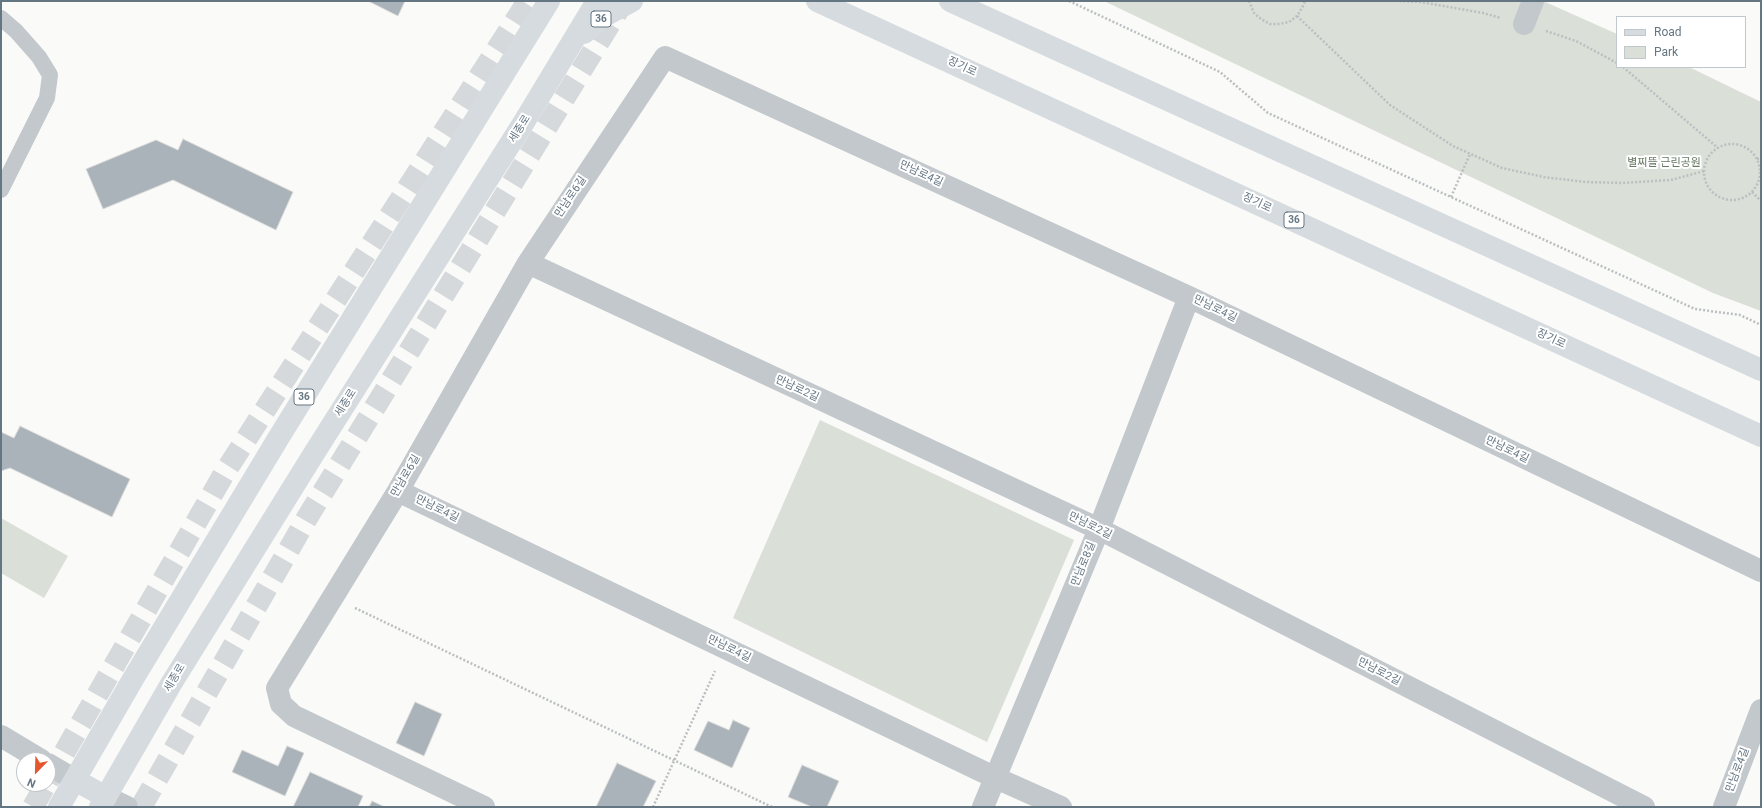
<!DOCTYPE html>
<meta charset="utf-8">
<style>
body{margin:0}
#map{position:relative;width:1762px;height:808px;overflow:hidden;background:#fafaf8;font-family:Roboto,sans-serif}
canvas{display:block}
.frame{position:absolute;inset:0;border:2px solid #657683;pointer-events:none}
.legend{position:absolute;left:1616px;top:16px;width:130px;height:52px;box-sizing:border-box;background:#fff;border:1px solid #c1c8cd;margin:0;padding:5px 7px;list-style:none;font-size:12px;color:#657683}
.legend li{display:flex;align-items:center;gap:8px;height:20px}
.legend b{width:20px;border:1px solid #c1c8cd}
.north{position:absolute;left:16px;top:752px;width:40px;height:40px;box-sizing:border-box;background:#fff;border:1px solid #c1c8cd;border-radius:50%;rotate:203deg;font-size:11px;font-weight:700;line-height:16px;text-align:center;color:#657683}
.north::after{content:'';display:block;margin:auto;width:14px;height:18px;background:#e4572e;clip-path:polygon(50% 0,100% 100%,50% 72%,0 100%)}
</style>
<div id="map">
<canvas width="1762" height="808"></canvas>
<div class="frame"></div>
<ul class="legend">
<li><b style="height:5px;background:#d6dbdf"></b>Road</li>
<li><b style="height:11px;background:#dadfd7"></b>Park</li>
</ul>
<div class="north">N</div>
</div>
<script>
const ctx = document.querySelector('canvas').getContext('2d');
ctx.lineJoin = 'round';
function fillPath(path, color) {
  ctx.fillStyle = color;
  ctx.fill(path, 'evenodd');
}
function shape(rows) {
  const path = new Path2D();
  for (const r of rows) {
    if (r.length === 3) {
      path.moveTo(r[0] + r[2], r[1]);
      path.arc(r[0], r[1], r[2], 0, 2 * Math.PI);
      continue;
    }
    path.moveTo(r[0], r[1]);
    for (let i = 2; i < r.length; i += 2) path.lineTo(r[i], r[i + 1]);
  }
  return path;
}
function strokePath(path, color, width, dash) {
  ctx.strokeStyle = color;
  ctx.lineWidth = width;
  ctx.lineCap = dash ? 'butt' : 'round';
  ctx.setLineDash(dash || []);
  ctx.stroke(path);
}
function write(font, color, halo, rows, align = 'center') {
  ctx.font = font + ' Roboto,"Noto Sans KR",sans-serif';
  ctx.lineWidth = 4;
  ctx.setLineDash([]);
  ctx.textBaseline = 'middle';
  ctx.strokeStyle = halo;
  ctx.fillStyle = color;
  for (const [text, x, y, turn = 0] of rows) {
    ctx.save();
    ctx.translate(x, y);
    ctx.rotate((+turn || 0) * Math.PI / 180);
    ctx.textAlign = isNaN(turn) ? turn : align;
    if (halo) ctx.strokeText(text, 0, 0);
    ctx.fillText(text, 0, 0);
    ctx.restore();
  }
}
const green = shape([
 [1104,1,1543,1,1617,34,1617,67,1689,67,1761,102,1761,311,1713,293],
 [820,420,1074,540,987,742,733,618],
 [1,518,68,556,44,598,1,573]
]);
const building = shape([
 [368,1,405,1,398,16,368,1],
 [183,139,293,192,276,230,173,180,103,209,86,169,156,140,178,150,183,139],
 [20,426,130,479,112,517,10,468,1,471,1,432,14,438,20,426],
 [415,702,442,714,424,756,396,743,415,702],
 [733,720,750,728,732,768,694,750,708,721,729,730,733,720],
 [287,746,304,753,285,796,232,772,242,750,278,766,287,746],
 [617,763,656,781,643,807,596,807,617,763],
 [802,765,839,781,827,807,812,807,788,797,802,765],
 [310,772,363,796,358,807,293,807,310,772],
 [372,801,385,807,369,807,372,801]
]);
const trunkTunnel = shape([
 [48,781,225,472,528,1],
 [33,807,46,784],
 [141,807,307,518,622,4]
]);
const path = shape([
 [1069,1,1220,72,1268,113,1695,309,1740,315,1761,325],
 [1249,1,1254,13,1261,19,1270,24,1279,24,1289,22,1297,16,1302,8,1305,1],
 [1399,1,1421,2,1483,13,1501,18],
 [1297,16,1390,105,1453,146,1502,168,1544,177,1585,182,1623,183,1671,180,1704,171],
 [1546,31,1576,41,1617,63],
 [1623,67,1718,148],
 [1732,172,28],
 [1757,159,1761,158],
 [1752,192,1761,201],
 [1451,197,1470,154],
 [355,608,772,807],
 [653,807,715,671]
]);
const service = shape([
 [1,18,16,31,39,57,50,75,47,98,1,190]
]);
const pedestrian = shape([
 [1524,24,1533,1]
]);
const minor = shape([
 [528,263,1099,529,1644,807],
 [398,491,996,778,1061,807],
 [484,807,294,716,281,704,277,688,398,491,528,263,665,57,1189,297,1761,571],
 [983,807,1099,529,1189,297],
 [1724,807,1761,710]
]);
const tertiary = shape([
 [1,736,41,760],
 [48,764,75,780],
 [106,797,127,807]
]);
const secondary = shape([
 [75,780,106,797]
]);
const primary = shape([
 [817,1,1761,436],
 [950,1,1761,370],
 [584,33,606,15,632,1],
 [59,807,133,679,279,437,549,1],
 [100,807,171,684,313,455,524,122,597,1]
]);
const shields = [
 [601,19,20],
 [1294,220,20],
 [304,397,20]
];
const shieldNames = [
 ["36",601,19],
 ["36",1294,220],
 ["36",304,397]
];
const streetNames = [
 ["장기로",962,67,25],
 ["세종로",520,129,-58],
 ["만남로4길",921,174,25],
 ["만남로6길",571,197,-56],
 ["장기로",1257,203,25],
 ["만남로4길",1215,309,26],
 ["장기로",1551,339,25],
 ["만남로2길",797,389,25],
 ["세종로",346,403,-58],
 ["만남로4길",1507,450,26],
 ["만남로6길",406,476,-60],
 ["만남로4길",437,509,26],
 ["만남로2길",1090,526,26],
 ["만남로8길",1084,564,-68],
 ["만남로4길",729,649,26],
 ["만남로2길",1379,672,27],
 ["세종로",175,678,-59],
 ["만남로4길",1738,770,-69]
];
const parkNames = [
 ["별찌뜰 근린공원",1664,163]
];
fillPath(green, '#dadfd7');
fillPath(building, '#aab3b9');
strokePath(building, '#dcdcda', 1);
strokePath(trunkTunnel, '#d5d9db', 22, [22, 11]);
strokePath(path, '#bbbfc2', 2.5, [2, 2]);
strokePath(service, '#c3c8cc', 16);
strokePath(pedestrian, '#c3c8cc', 22);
strokePath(minor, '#c3c8cc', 22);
strokePath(tertiary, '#c3c8cc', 22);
strokePath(secondary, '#d6dbdf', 22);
strokePath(primary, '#d6dbdf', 22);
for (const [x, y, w] of shields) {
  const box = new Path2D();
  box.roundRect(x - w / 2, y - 8, w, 16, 3);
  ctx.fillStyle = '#fff';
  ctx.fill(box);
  strokePath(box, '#657683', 1);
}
write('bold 10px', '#657683', null, shieldNames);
write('11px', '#657683', '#fff', streetNames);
write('11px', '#687a64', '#fff', parkNames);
</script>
